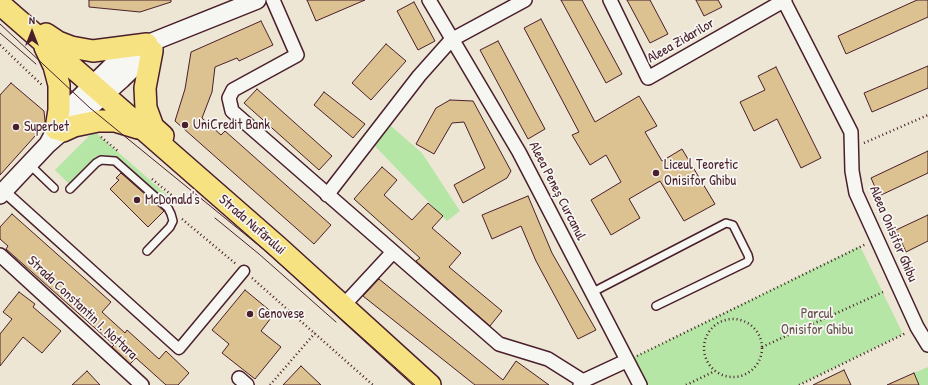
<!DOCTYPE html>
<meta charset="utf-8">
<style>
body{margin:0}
#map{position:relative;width:928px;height:385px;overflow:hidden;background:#eee6d5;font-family:"Patrick Hand",sans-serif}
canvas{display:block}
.north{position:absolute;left:12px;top:12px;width:40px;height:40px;-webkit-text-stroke:3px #f6f6f2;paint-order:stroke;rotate:0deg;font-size:11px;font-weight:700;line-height:16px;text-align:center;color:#4a1f2b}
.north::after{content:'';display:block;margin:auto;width:14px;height:18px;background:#4a1f2b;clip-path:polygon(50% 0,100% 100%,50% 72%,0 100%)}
</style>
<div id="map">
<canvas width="928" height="385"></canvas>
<div class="north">N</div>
</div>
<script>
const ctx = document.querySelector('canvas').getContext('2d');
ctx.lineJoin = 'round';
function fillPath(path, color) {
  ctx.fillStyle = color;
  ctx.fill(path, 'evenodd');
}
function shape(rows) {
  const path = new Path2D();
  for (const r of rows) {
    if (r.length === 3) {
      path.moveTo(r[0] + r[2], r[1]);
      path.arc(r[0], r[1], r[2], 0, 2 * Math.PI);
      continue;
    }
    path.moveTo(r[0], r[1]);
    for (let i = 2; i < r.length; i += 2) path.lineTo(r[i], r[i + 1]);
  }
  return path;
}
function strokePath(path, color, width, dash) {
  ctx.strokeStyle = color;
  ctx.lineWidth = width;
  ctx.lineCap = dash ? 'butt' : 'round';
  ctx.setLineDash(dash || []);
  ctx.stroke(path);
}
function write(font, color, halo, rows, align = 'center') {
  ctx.font = font + ' "Patrick Hand",sans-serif';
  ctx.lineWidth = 3.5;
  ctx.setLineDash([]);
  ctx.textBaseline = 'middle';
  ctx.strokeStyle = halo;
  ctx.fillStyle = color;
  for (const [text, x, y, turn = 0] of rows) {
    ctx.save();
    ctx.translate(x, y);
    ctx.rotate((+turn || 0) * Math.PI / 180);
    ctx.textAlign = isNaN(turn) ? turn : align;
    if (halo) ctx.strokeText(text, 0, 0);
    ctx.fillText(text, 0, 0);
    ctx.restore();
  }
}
const green = shape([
 [384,120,422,153,460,211,447,221,369,140],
 [94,131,167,195,168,204,115,159,107,156,99,155,71,186,55,170],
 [860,246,903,334,799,385,640,385,626,361],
 [928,367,928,385,919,385,914,373]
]);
const building = shape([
 [89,0,171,0,171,2,140,12,89,7,89,0],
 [307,0,365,0,316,21,307,0],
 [561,0,582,0,622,74,606,83,561,0],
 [627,0,650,0,668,34,650,43,627,0],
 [696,0,718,0,722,7,704,16,696,0],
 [917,0,928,0,928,17,846,54,838,36,917,0],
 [414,2,435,41,418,50,397,11,414,2],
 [541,19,595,122,639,96,657,126,645,132,662,161,682,149,715,204,684,221,660,181,629,199,640,218,611,235,591,200,621,182,606,155,590,165,572,135,579,132,524,28,541,19],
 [261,21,273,45,239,61,237,58,215,67,212,92,202,118,221,135,225,131,331,225,314,244,175,121,185,89,191,52,261,21],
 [498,41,545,129,528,139,480,50,498,41],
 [386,44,406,61,371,100,352,83,386,44],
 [928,66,928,88,872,112,864,93,928,66],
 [776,67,821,158,801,168,777,119,754,131,740,102,765,90,758,76,776,67],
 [11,83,44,111,45,121,44,126,0,175,0,95,11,83],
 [257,89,332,156,319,170,244,103,257,89],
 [324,92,365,124,353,138,314,105,324,92],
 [450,100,473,101,511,171,507,178,463,203,454,185,485,168,464,122,452,123,434,154,416,144,436,108,450,100],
 [928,151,928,173,879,196,871,178,928,151],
 [382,167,397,180,384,195,412,220,428,203,443,216,432,228,461,253,449,267,502,311,490,326,416,261,420,258,354,199,382,167],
 [121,173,164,211,148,227,110,189,119,180,116,178,121,173],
 [528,196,552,253,596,330,578,339,536,261,521,226,492,239,482,215,528,196],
 [12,214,111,302,102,312,125,333,127,330,159,359,166,351,189,373,178,385,166,385,136,358,130,364,112,347,114,345,6,249,8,246,0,239,0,227,12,214],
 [928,215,928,241,906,252,896,230,928,215],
 [379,279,503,380,516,361,549,385,475,385,363,296,379,279],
 [245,290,274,314,261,331,281,347,255,379,222,353,229,344,212,330,245,290],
 [19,292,35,304,33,307,61,331,42,353,23,337,0,366,0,334,12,319,3,312,19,292],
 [301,366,321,385,283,385,301,366],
 [844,370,851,385,813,385,844,370],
 [87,371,100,385,72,385,87,371],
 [914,373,919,385,887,385,914,373]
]);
const path = shape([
 [0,45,42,85],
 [101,137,119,152],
 [864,143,928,115],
 [152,179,175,198,177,203],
 [182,219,236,264],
 [252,278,373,385],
 [733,348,29],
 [762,347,883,292],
 [637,356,866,244],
 [270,385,315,333],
 [686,385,715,371],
 [799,385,906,333]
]);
const service = shape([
 [30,165,54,188],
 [70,189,96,163,101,160,115,161,168,208,171,214,173,221,170,227,147,251],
 [591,293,726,223,733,225,748,255,749,259,747,262,656,306]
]);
const pedestrian = shape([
 [4,191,179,349,244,271]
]);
const minor = shape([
 [273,0,297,55,233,90,229,98,232,111,499,344,548,359,583,381],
 [429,0,519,152,640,385],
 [610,0,648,78,785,0],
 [784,1,851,132,852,171,856,193,917,327,928,345],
 [327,195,419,76,451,40,525,0],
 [0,255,142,385],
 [343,306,393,252],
 [239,378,247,385],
 [580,385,583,381,626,361]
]);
const tertiary = shape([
 [48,144,56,129,76,101,119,59,147,44,257,0],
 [0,195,48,144,122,79,154,48]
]);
const primary = shape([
 [0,4,278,247,430,385],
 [46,34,58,42,71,47,93,51,147,44],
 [45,47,54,66,59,85,59,110,56,129],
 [152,51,145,88,146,108,153,127,163,136],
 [63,131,74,126,98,121,115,121,138,128]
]);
const tram = shape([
 [0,24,90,108,263,249,415,385],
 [0,33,36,64],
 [215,218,259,254,336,322]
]);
const markers = [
 [185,125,4,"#4a1f2b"],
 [16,127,4,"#4a1f2b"],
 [656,173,4,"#4a1f2b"],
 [137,200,4,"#4a1f2b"],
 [250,314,4,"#4a1f2b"]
];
const streetNames = [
 ["Aleea Zidarilor",681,41,-30],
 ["Aleea Peneș Curcanul",557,191,63],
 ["Strada Nufărului",252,225,41],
 ["Aleea Onisifor Ghibu",893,234,67],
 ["Strada Constantin I. Nottara",82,308,43]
];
const poiNames = [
 ["UniCredit Bank",193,125],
 ["Superbet",24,127],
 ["Liceul Teoretic",664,165],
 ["Onisifor Ghibu",664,181],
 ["McDonald's",145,200],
 ["Genovese",258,314]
];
const parkNames = [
 ["Parcul",817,314],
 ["Onisifor Ghibu",817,330]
];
fillPath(green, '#b6e6a6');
fillPath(building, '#dcc191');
strokePath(building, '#4a1f2b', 1);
strokePath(service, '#4a1f2b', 10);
strokePath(pedestrian, '#4a1f2b', 13);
strokePath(minor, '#4a1f2b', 16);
strokePath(tertiary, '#4a1f2b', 20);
strokePath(primary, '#4a1f2b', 24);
strokePath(path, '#4a1f2b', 2.5, [1, 3]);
strokePath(service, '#f6f6f2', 7);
strokePath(pedestrian, '#f6f6f2', 10);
strokePath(minor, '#f6f6f2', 13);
strokePath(tertiary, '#f6f6f2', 17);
strokePath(primary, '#f6e281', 21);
strokePath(tram, '#4a1f2b', 1);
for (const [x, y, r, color] of markers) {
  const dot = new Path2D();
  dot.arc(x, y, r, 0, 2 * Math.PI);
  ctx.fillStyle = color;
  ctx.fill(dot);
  strokePath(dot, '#f6f6f2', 1.5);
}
write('14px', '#4a1f2b', '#f6f6f2', streetNames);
write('14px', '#4a1f2b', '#f6f6f2', poiNames, 'left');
write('14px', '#65514a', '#f6f6f2', parkNames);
</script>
